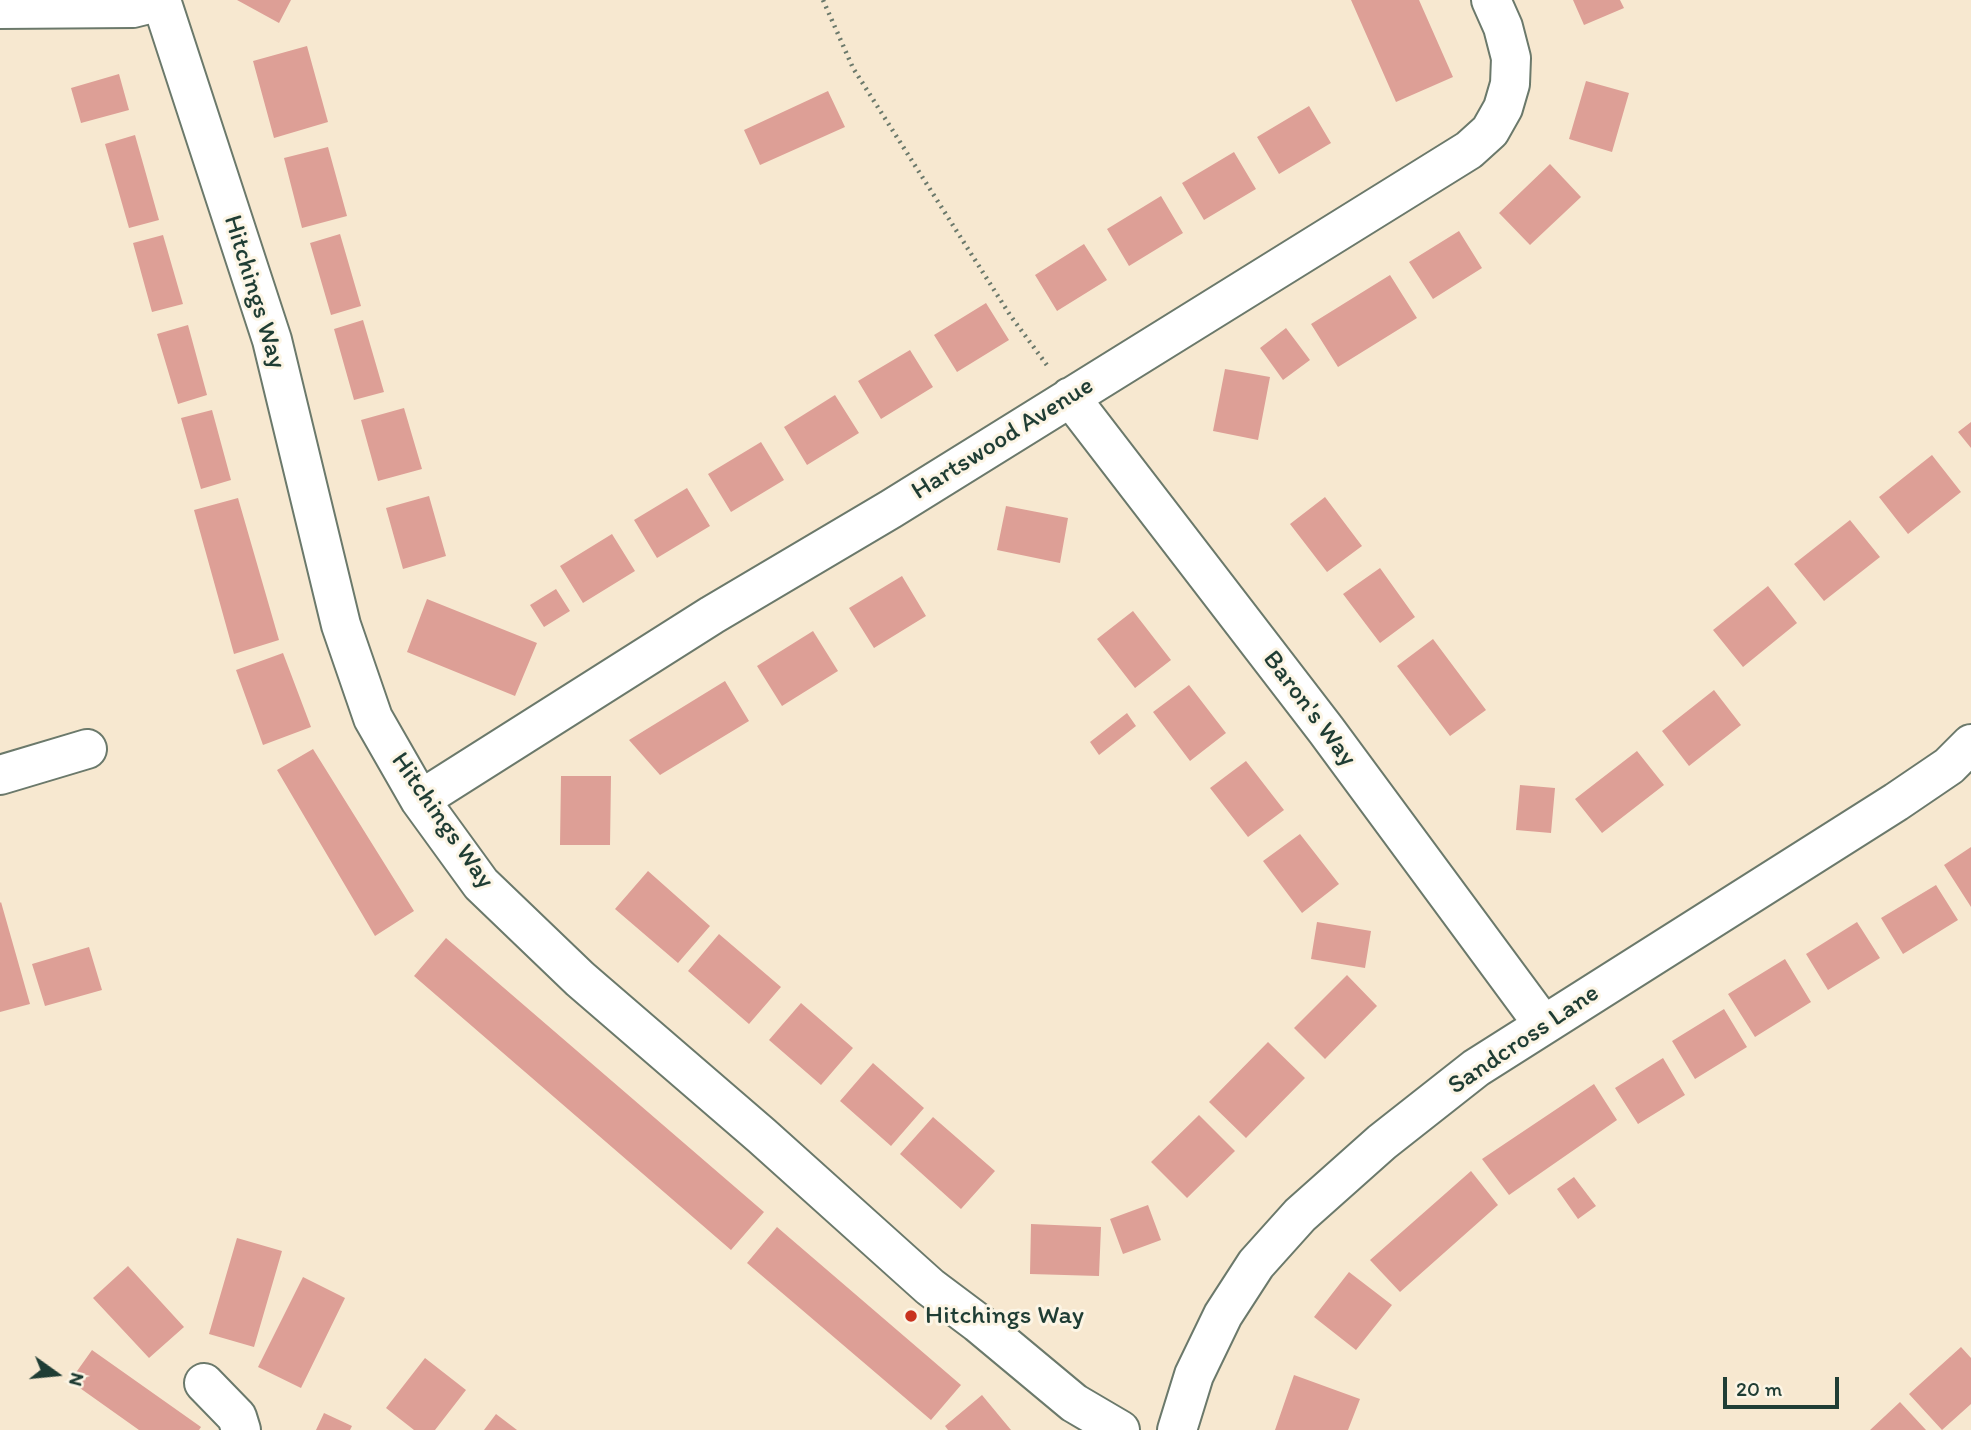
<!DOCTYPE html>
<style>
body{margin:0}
#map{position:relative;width:1971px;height:1430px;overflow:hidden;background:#f7e8d0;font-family:Itim,sans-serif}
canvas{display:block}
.north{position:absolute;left:21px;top:1339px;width:70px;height:70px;-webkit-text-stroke:5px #fcf5e5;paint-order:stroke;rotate:105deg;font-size:19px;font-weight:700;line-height:28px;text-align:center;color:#1f3d34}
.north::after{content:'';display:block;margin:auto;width:24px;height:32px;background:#1f3d34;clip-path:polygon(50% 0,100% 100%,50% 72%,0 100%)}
.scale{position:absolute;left:1723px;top:1377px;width:116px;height:32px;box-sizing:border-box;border:4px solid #1f3d34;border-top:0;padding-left:9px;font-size:21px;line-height:24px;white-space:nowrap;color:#1f3d34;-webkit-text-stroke:5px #fcf5e5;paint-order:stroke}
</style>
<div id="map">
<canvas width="1971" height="1430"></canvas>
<div class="north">N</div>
<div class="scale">20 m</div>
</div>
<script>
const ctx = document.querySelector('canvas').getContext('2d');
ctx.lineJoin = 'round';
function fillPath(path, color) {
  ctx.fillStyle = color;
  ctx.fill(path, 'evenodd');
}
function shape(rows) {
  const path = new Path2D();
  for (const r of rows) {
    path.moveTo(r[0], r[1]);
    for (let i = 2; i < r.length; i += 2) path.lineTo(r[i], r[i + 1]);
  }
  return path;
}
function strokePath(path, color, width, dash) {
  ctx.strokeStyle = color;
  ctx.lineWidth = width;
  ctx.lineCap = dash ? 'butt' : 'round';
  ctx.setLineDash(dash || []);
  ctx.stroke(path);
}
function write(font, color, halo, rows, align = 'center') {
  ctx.font = font + ' Itim,sans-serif';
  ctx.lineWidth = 6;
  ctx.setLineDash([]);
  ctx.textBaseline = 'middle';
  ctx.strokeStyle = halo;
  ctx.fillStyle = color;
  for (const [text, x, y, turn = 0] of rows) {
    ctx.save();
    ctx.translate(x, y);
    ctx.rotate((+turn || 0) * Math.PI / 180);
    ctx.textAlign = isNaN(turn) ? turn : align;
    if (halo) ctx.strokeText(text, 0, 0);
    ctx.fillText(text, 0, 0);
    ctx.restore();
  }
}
const building = shape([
 [237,0,291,0,279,23],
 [1351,0,1419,0,1453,77,1396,102],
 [1573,0,1620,0,1624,8,1584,25],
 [307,46,328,122,274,138,253,61],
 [119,74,129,110,81,123,71,88],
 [1586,81,1629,93,1612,152,1569,139],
 [828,91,845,127,760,165,744,130],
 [1309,106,1331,143,1279,174,1257,137],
 [135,135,159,220,129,228,105,144],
 [328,147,347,216,302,228,284,158],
 [1234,152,1256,189,1204,220,1182,183],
 [1550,164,1581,197,1530,245,1499,213],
 [1161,196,1183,233,1129,266,1107,229],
 [1459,231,1482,268,1433,299,1409,262],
 [340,234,361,306,331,315,310,243],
 [163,235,183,304,152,312,133,243],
 [1084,244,1107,280,1057,311,1035,275],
 [1390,275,1417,318,1338,367,1311,324],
 [986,303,1009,340,957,372,934,335],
 [363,320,384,392,354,400,334,329],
 [188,325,207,395,178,404,157,334],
 [1286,328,1310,360,1283,380,1260,348],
 [910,350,933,387,881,419,858,381],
 [1225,369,1270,377,1258,440,1213,431],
 [835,395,859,433,807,465,784,427],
 [404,408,422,469,378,481,361,420],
 [212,410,231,480,201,489,181,418],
 [1971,422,1971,448,1958,432],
 [761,442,784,480,731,512,708,474],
 [1932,455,1961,492,1908,534,1879,497],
 [687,488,710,526,657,558,634,520],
 [429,496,446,556,403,569,386,508],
 [1325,497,1362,546,1327,572,1290,524],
 [238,498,279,640,234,654,194,510],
 [1006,506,1068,518,1060,563,997,550],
 [1850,520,1880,557,1824,601,1794,564],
 [612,534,635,571,583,603,560,566],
 [1380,568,1415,617,1380,643,1343,594],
 [902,576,926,616,874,648,849,608],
 [1768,586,1797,623,1743,667,1713,630],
 [556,589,570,611,544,627,530,605],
 [427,599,537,643,515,696,407,652],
 [1133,611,1171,660,1135,688,1097,639],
 [813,631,838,671,782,706,757,666],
 [1433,639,1486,710,1450,736,1397,666],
 [283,653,311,727,263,745,236,670],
 [725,681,749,721,660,775,629,740],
 [1189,685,1226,733,1190,761,1153,712],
 [1714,690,1741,725,1689,766,1662,731],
 [1127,713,1136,726,1099,755,1090,742],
 [313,749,414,911,375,936,277,770],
 [1637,751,1664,785,1602,833,1575,799],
 [1246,761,1284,810,1248,837,1210,788],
 [561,776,611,776,610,845,560,845],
 [1520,785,1555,788,1551,833,1516,830],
 [1300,834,1339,884,1302,913,1263,861],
 [1971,847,1971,907,1944,865],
 [648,871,710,926,678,963,615,909],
 [1936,885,1958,920,1903,954,1881,918],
 [1,902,30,1004,0,1012,0,903],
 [1317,922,1371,931,1365,968,1311,959],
 [1857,922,1880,958,1828,990,1806,954],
 [719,934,781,987,749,1024,688,971],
 [446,938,764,1212,731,1250,414,976],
 [89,947,102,990,45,1006,32,964],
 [1785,959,1811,1002,1755,1037,1728,994],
 [1347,975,1377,1006,1325,1059,1294,1028],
 [801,1003,853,1048,821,1085,769,1040],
 [1724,1009,1747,1047,1695,1079,1672,1041],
 [1268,1042,1305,1078,1246,1138,1209,1102],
 [1663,1058,1685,1095,1638,1124,1615,1088],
 [873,1063,924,1108,891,1146,840,1101],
 [1594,1084,1617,1120,1509,1195,1482,1159],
 [1199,1115,1235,1151,1187,1198,1151,1162],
 [933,1117,995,1171,961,1209,900,1154],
 [1471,1171,1498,1205,1400,1292,1370,1260],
 [1574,1177,1596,1206,1578,1219,1557,1189],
 [1148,1205,1161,1240,1123,1254,1110,1219],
 [1031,1224,1101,1227,1099,1276,1030,1274],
 [777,1227,961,1385,931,1420,747,1263],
 [237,1238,282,1251,254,1347,209,1334],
 [128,1266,184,1327,149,1358,93,1298],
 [1349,1272,1392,1305,1356,1350,1314,1317],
 [303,1277,345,1298,301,1388,258,1367],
 [1961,1347,1971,1358,1971,1404,1942,1430,1909,1394],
 [92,1350,201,1427,199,1430,139,1430,70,1381],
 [425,1358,466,1390,435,1430,414,1430,386,1408],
 [1294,1375,1360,1399,1348,1430,1275,1430],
 [982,1395,1011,1430,948,1430,945,1426],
 [1900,1402,1926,1430,1870,1430],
 [324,1413,352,1426,350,1430,316,1430],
 [496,1414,517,1430,484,1430]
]);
const path = shape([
 [823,0,853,68,1010,315,1049,368]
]);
const minor = shape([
 [161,0,272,340,341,625,373,718,420,800,481,884,580,979,762,1136,930,1287,978,1323,1074,1403,1120,1430],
 [0,9,133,8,161,1],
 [1070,397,1326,730,1543,1024],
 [0,775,87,749],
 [420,800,712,615,891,509,1469,150,1490,131,1503,108,1510,84,1511,58,1503,27,1491,0],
 [204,1383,237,1417,241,1430],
 [1177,1430,1194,1375,1223,1315,1256,1264,1300,1215,1382,1142,1476,1068,1896,802,1949,766,1971,744]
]);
const markers = [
 [911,1316,7,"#c8321e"]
];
const streetNames = [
 ["Hitchings Way",254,292,73],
 ["Hartswood Avenue",1003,439,-32],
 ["Baron's Way",1309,709,53],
 ["Hitchings Way",442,821,55],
 ["Sandcross Lane",1524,1040,-34]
];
const poiNames = [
 ["Hitchings Way",925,1316]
];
fillPath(building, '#dd9f96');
strokePath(minor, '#6b796b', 42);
strokePath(path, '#6b796b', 4.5, [2, 5]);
strokePath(minor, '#fff', 38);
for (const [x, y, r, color] of markers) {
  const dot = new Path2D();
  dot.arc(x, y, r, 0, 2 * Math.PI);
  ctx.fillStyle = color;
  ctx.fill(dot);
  strokePath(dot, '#fcf5e5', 2.5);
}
write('26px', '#1f3d34', '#fcf5e5', streetNames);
write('26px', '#1f3d34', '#fcf5e5', poiNames, 'left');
</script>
